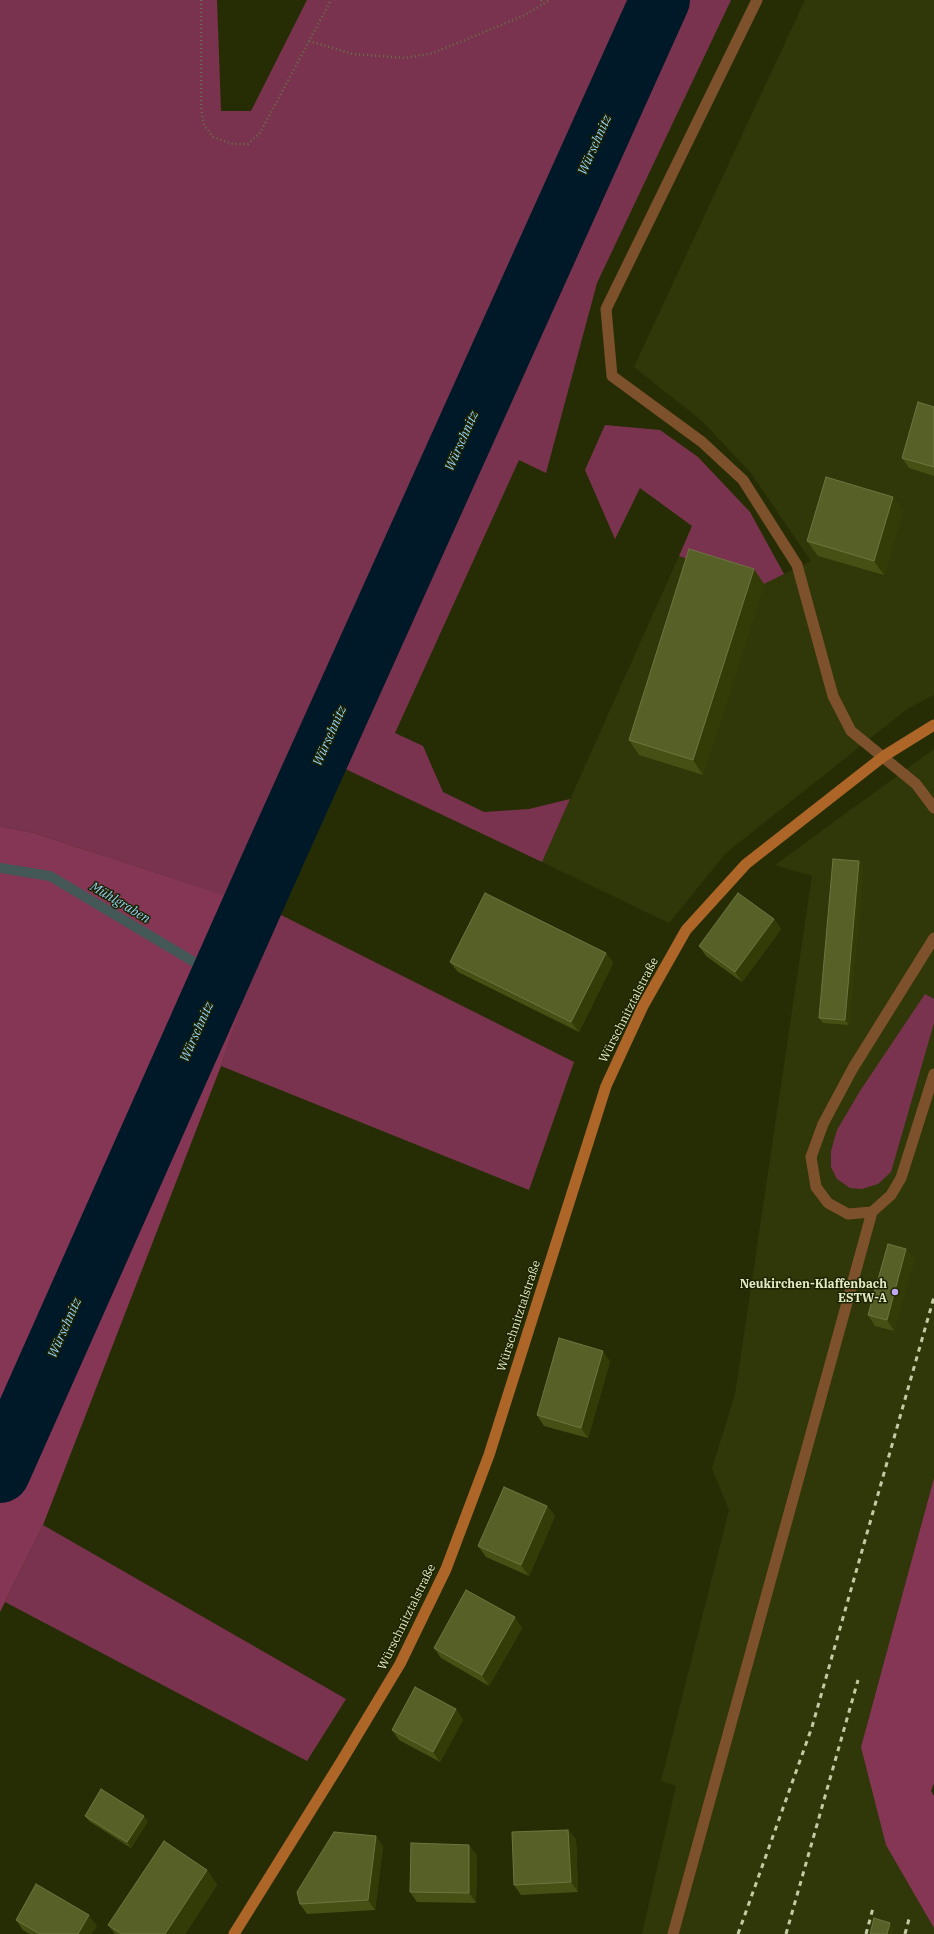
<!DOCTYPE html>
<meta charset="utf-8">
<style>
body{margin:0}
canvas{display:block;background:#262d04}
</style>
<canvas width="934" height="1934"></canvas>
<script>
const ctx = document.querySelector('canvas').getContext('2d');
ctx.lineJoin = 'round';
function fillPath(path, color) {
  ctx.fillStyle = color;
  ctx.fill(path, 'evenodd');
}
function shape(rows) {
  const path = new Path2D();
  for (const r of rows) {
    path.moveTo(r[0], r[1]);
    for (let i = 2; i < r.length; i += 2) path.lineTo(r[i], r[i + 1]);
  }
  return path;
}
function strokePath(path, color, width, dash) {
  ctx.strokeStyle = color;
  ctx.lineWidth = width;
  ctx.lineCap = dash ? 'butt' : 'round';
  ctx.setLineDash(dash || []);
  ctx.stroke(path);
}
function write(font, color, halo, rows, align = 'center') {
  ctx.font = font + ' "IBM Plex Serif",serif';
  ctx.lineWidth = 3;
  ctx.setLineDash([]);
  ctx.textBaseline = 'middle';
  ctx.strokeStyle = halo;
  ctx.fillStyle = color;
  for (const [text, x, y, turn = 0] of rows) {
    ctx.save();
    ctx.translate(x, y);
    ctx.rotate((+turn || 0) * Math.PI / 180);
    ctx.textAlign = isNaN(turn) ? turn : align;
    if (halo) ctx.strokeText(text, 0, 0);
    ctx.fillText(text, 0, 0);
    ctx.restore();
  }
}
const built = shape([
 [805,0,934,0,934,695,907,709,726,853,669,923,542,862,679,556,764,584,811,561,751,473,702,421,634,367],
 [934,749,934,1478,861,1747,934,1928,934,1934,642,1934,676,1786,661,1781,729,1510,712,1468,735,1395,812,876,775,865]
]);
const green = shape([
 [0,0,217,0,221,111,251,111,307,0,731,0,597,283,546,473,519,460,395,733,423,746,443,792,484,812,529,809,570,799,542,862,337,765,273,911,574,1062,529,1190,221,1066,272,911,34,833,0,826],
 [605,425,660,430,698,457,750,512,784,574,764,584,679,556,692,526,640,488,615,539,585,470],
 [925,994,934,999,934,1023,891,1172,878,1184,862,1189,850,1188,837,1179,831,1167,831,1151,837,1130,860,1091],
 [43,1525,346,1699,307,1761,5,1602]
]);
const forest = shape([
 [0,826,34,833,273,911,221,1066,43,1525,0,1612],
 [934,1478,934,1783,931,1791,934,1796,934,1928,886,1845,861,1747]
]);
const stream = shape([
 [0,868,50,876,221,978]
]);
const river = shape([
 [0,1473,277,850,660,0]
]);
const path = shape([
 [201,0,201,108,204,125,213,137,233,144,248,144,260,133,331,0],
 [541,0,543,4],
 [309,41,353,54,406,58,433,53,523,16,550,0]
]);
const service = shape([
 [757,0,606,309,612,376,702,442,743,480,797,565,833,696,851,731,916,784,934,808],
 [872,1212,848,1214,828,1203,816,1187,811,1157,823,1124,853,1068,934,938],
 [673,1934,872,1212,891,1195,901,1178,934,1074]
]);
const secondary = shape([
 [234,1934,341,1762,400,1664,446,1569,489,1455,606,1086,643,1006,686,930,746,864,884,756,934,725]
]);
const rail = shape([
 [738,1934,812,1727,934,1297],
 [786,1934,858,1680],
 [866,1934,873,1908],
 [905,1934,909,1919]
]);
const wall = shape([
 [934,407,934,476,909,468,902,458],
 [893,497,903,511,884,575,818,556,807,541],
 [764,584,703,775,639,755,629,740],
 [859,861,863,866,849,1025,823,1023,819,1018],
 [774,919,781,929,742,982,706,956,699,946],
 [606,953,613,963,579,1032,458,972,450,962],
 [906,1249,914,1259,894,1331,875,1326,868,1315],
 [610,1361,588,1438,544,1426,537,1415],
 [547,1506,555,1516,529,1576,486,1557,478,1546],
 [522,1628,489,1686,441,1658,434,1648],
 [456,1709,463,1720,440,1762,399,1740,392,1730],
 [85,1816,148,1821,131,1848,89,1821],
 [568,1830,576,1840,578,1892,521,1895,514,1885],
 [383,1846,375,1910,307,1914,300,1904],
 [477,1855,476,1903,417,1902,410,1892],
 [207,1870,217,1885,185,1934,115,1934,108,1925],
 [16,1920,97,1926,91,1934,30,1934,23,1930]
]);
const shadedWall = shape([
 [893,497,903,511,884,575,874,561],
 [754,569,764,584,703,775,693,760],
 [859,861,863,866,849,1025,845,1020],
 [774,919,781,929,742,982,735,972],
 [606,953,613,963,579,1032,571,1022],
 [906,1249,914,1259,894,1331,887,1320],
 [603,1351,610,1361,588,1438,581,1428],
 [547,1506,555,1516,529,1576,521,1565],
 [515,1617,522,1628,489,1686,482,1675],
 [456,1709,463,1720,440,1762,433,1752],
 [144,1816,148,1821,131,1848,127,1842],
 [568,1830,576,1840,578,1892,571,1882],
 [376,1836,383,1846,375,1910,368,1900],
 [469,1845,477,1855,476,1903,469,1893],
 [207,1870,217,1885,185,1934,165,1934],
 [89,1915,97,1926,91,1934,78,1934],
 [890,1923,894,1928,892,1934,887,1934]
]);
const building = shape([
 [918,402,934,407,934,467,902,458,918,402],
 [826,477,893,497,874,561,807,541,826,477],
 [689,549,754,569,693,760,629,740,689,549],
 [833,859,859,861,845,1020,819,1018,833,859],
 [485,893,606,953,571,1022,450,962,485,893],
 [738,893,774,919,735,972,699,946,738,893],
 [888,1244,906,1249,887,1320,868,1315,888,1244],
 [559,1338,603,1351,581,1428,537,1415,559,1338],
 [504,1487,547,1506,521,1565,478,1546,504,1487],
 [466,1590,515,1617,482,1675,434,1648,466,1590],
 [415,1687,456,1709,433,1752,392,1730,415,1687],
 [101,1789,144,1816,127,1842,85,1816,101,1789],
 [568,1830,571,1882,514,1885,512,1832,568,1830],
 [334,1832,376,1836,368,1900,300,1904,297,1892,334,1832],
 [164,1841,207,1870,165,1934,122,1934,108,1925,164,1841],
 [411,1843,469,1845,469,1893,410,1892,411,1843],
 [36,1884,89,1915,78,1934,40,1934,16,1920,36,1884],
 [874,1918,890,1923,887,1934,870,1934,874,1918]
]);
const markers = [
 [895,1292,4,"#c0a8f4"]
];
const streetNames = [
 ["Würschnitztalstraße",629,1010,-63],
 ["Würschnitztalstraße",519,1316,-72],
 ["Würschnitztalstraße",407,1617,-64]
];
const poiNames = [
 ["Neukirchen-Klaffenbach",887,1285],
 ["ESTW-A",887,1299]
];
const waterNames = [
 ["Würschnitz",595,145,-66],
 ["Würschnitz",462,441,-66],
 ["Würschnitz",330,736,-66],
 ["Mühlgraben",120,903,31],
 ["Würschnitz",197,1032,-66],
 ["Würschnitz",65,1328,-66]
];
fillPath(built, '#303708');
fillPath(green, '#7a334e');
fillPath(forest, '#863655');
strokePath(stream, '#445857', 10);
strokePath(river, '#001928', 60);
strokePath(path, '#687048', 2.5, [1, 3]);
strokePath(service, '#7e512d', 11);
strokePath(secondary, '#ad6627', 11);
strokePath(rail, '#c2cba4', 3, [5, 5]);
fillPath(wall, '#475014');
fillPath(shadedWall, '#333b06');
fillPath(building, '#576027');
strokePath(building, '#6d7640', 1);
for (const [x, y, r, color] of markers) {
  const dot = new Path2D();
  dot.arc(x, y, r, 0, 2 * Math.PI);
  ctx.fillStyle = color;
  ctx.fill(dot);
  strokePath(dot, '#1d2300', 1.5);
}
write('12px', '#e1eac4', '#1d2300', streetNames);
write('bold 12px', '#e1eac4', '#1d2300', poiNames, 'right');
write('italic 13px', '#92d0fa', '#1d2300', waterNames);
</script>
